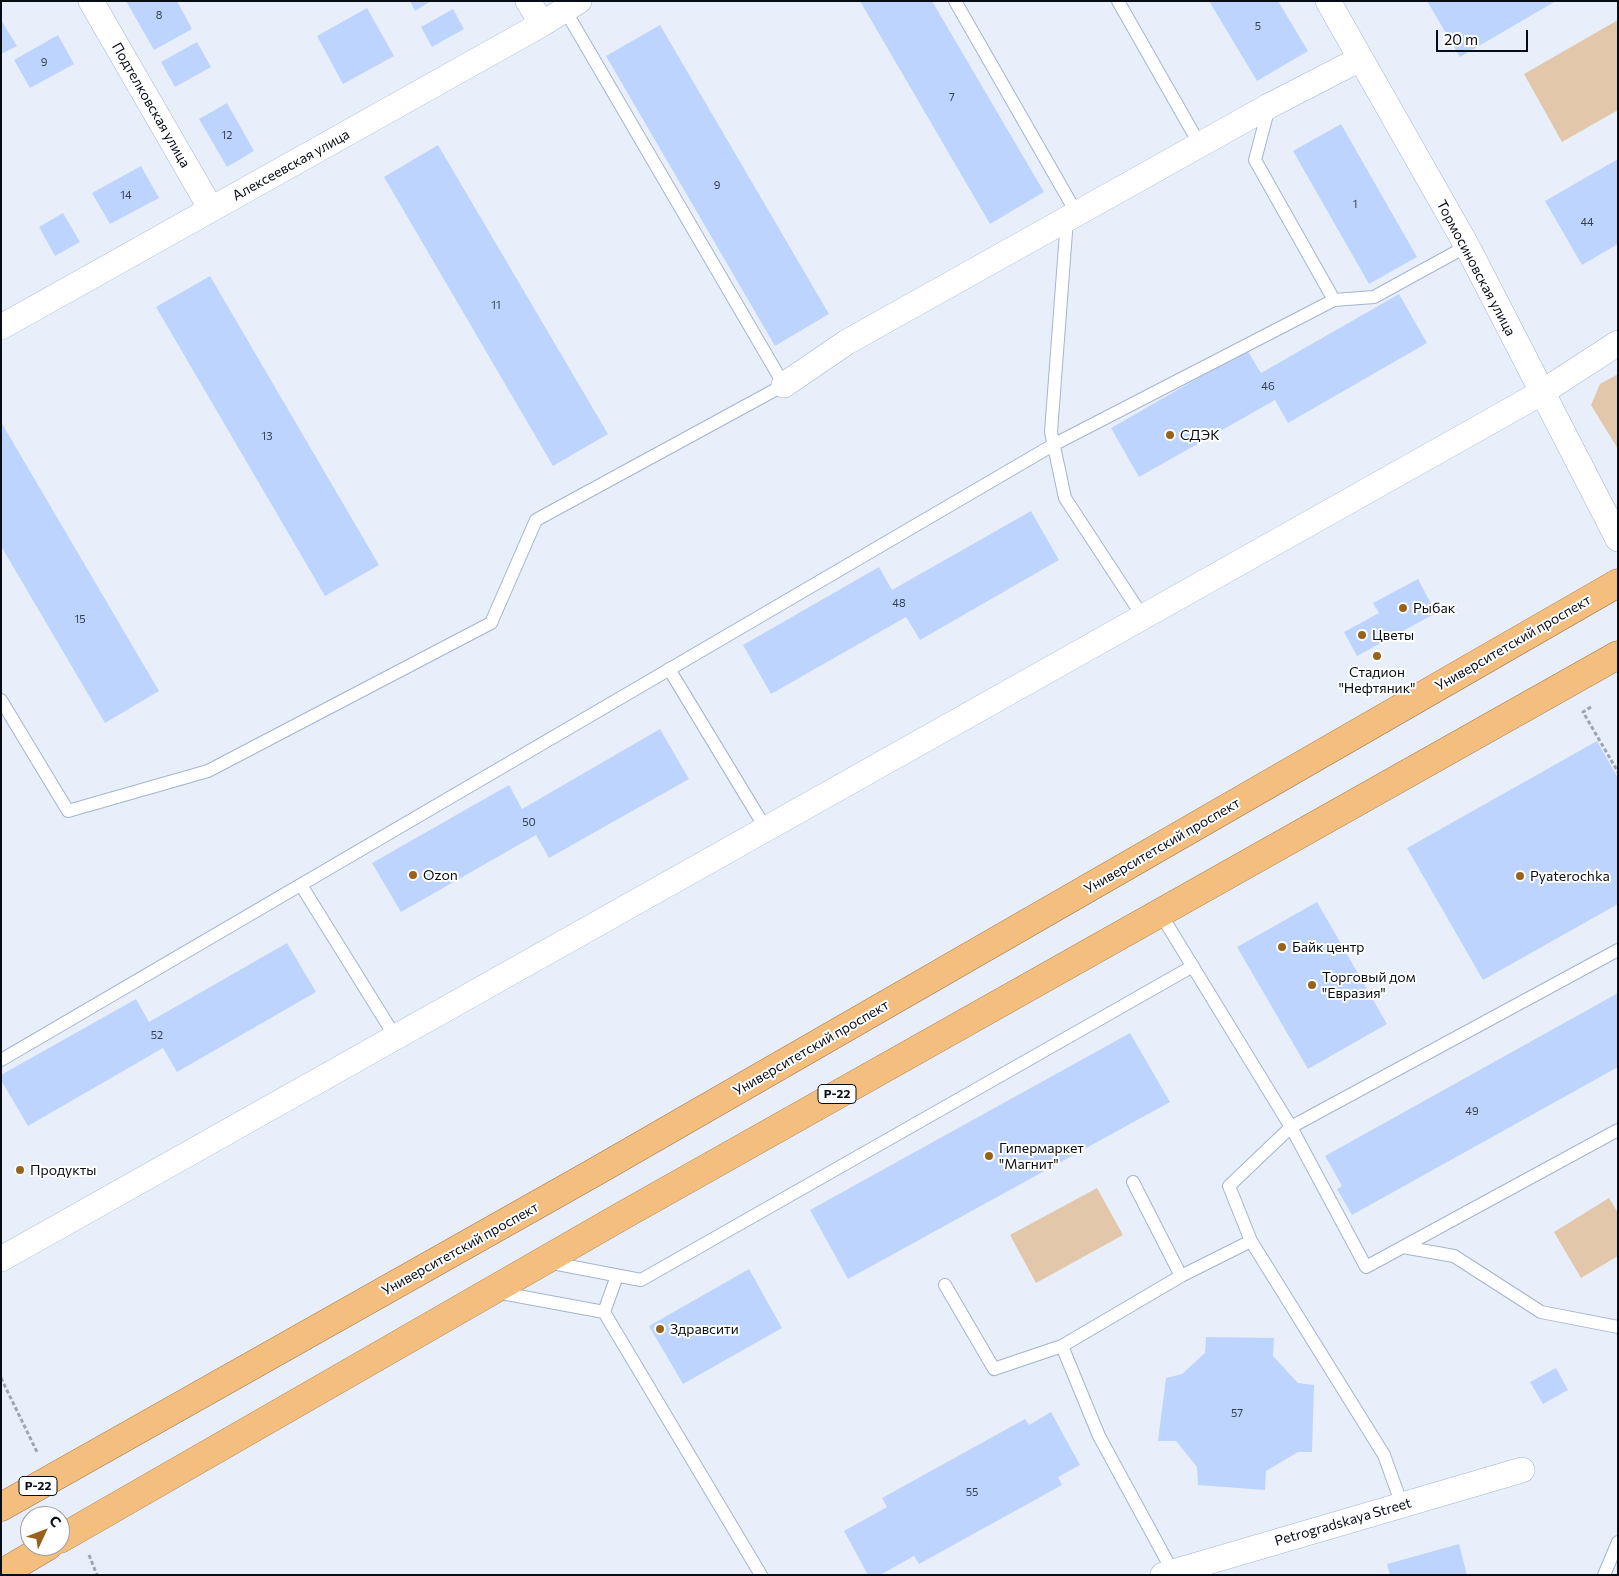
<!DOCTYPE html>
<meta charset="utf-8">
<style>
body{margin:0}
#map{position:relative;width:1619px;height:1576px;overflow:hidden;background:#e8effa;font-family:Commissioner,sans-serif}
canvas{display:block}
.frame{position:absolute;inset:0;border:2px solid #070c15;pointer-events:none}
.north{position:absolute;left:20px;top:1506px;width:50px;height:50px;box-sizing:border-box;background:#fff;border:1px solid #9c9ea1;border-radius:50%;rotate:47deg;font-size:14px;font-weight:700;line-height:20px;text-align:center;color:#070c15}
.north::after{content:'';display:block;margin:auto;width:18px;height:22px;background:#99621c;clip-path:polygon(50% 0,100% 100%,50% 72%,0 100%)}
.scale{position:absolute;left:1436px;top:30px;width:92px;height:22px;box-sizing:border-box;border:2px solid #070c15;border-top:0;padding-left:6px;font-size:15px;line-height:18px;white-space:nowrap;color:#070c15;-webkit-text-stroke:4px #fff;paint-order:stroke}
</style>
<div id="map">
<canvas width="1619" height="1576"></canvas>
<div class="frame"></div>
<div class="north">С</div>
<div class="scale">20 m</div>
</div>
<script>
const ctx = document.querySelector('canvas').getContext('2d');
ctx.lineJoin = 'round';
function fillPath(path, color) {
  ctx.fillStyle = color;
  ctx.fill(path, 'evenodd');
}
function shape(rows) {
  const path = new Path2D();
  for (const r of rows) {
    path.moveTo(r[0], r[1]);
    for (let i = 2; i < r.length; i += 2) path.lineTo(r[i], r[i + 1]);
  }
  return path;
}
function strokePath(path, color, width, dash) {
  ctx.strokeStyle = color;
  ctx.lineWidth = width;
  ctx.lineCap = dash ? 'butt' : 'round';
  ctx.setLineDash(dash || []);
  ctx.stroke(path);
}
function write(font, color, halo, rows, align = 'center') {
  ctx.font = font + ' Commissioner,sans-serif';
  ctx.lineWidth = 4;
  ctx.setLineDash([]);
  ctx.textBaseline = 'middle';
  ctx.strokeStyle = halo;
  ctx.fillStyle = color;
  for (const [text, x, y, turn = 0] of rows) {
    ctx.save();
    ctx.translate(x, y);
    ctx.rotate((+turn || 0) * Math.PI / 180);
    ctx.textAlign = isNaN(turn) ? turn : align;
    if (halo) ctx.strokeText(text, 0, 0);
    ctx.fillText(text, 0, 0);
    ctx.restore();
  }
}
const green = shape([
 [1618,20,1618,110,1562,142,1524,74],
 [1618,374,1618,449,1591,405,1600,384],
 [1097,1188,1123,1235,1036,1283,1010,1235],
 [1609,1198,1618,1213,1618,1256,1581,1278,1554,1232]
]);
const building = shape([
 [126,1,177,1,192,29,154,50],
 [410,1,431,1,415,11],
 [860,1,932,1,1044,192,990,224],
 [1209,1,1278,1,1308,51,1257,81],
 [1427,1,1556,1,1460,57],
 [367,8,394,56,343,84,317,36],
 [453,9,464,29,432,47,421,27],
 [1,20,17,46,1,54],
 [660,25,829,314,775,346,606,56],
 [58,35,74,64,30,88,14,60],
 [197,42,211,67,175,87,161,62],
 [227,103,254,151,227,167,199,119],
 [1341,124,1417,257,1369,284,1293,151],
 [438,145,608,434,553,466,384,177],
 [1618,159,1618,244,1582,265,1545,201],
 [141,166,159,198,110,224,92,193],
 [63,213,80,242,55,256,39,227],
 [210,276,379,565,325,596,156,307],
 [1399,294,1427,343,1288,423,1275,400,1139,477,1111,428,1247,350,1261,373],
 [1,422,159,691,105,723,1,546],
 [1031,511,1059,560,920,640,906,617,771,694,743,645,879,567,892,590],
 [1418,579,1436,613,1357,656,1344,632,1379,613,1373,603],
 [660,729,689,779,549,858,536,835,401,912,372,863,509,785,522,809],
 [1597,741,1618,778,1618,904,1483,980,1407,848],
 [1317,902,1387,1024,1308,1069,1237,947],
 [287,943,316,992,177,1072,163,1048,28,1126,1,1080,1,1075,136,999,149,1022],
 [1618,993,1618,1067,1352,1215,1337,1189,1342,1186,1325,1156],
 [1130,1033,1170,1102,848,1279,810,1210],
 [749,1269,782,1328,683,1384,649,1326],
 [1206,1337,1274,1338,1273,1356,1298,1383,1314,1385,1312,1452,1298,1452,1266,1471,1265,1490,1198,1485,1197,1467,1176,1441,1158,1441,1166,1378,1182,1374,1205,1353],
 [1556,1368,1568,1390,1543,1404,1530,1382],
 [1051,1412,1080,1465,1058,1477,1062,1485,919,1564,914,1556,880,1575,868,1575,844,1531,887,1507,882,1498,1025,1419,1029,1425],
 [1459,1544,1467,1575,1390,1575,1387,1564]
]);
const path = shape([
 [1591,707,1583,712,1618,772],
 [1,1378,38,1454],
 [89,1555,97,1575]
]);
const service = shape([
 [955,1,1077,214],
 [1118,1,1200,145],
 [1269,107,1255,160,1334,300],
 [1067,219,1051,432,1065,498,1143,617],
 [669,669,766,829],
 [1,700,68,811,208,771,491,623,536,520,784,385,565,10],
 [301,885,396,1038],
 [1160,913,1291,1127,1366,1267,1618,1130],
 [1,1060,1053,445,1334,300,1374,297,1467,246],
 [1133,1182,1181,1276],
 [1251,1241,1229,1186,1291,1127,1618,950],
 [1403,1247,1454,1256,1541,1312,1618,1327],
 [547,1262,641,1280,1193,966],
 [945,1285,994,1369,1062,1346,1181,1276,1251,1241,1384,1455,1402,1505],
 [496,1292,604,1312,761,1575],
 [604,1312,617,1276],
 [1062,1346,1099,1436,1173,1572],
 [1604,1575,1618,1542]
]);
const minor = shape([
 [91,1,211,209],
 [528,1,542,24],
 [1328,1,1467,246,1618,539],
 [1,327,542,24,579,1],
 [784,385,847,342,1269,106,1360,59],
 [1,1259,1541,393,1618,343],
 [1163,1575,1522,1470]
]);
const trunk = shape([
 [1,1507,595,1172,1618,583],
 [60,1539,622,1216,1618,655],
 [1,1574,48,1546]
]);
const markers = [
 [1170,435,5,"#99621c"],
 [1403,608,5,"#99621c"],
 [1362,635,5,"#99621c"],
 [1377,656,5,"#99621c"],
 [413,875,5,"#99621c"],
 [1520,876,5,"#99621c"],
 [1282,947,5,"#99621c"],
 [1312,985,5,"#99621c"],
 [989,1156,5,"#99621c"],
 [20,1170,5,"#99621c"],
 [660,1329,5,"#99621c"]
];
const numberNames = [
 ["8",159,15],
 ["5",1258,26],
 ["9",44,62],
 ["7",952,97],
 ["12",227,135],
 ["9",717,185],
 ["14",126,195],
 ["1",1355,204],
 ["44",1587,222],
 ["11",496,305],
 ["46",1268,386],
 ["13",267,436],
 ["48",899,603],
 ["15",80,619],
 ["50",529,822],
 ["52",157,1035],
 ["49",1472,1111],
 ["57",1237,1413],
 ["55",972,1492]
];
const shields = [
 [837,1094,38],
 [38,1486,38]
];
const shieldNames = [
 ["Р-22",837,1094],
 ["Р-22",38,1486]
];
const streetNames = [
 ["Подтелковская улица",151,105,60],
 ["Алексеевская улица",291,165,-29],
 ["Тормосиновская улица",1476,268,62],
 ["Университетский проспект",1513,643,-30],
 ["Университетский проспект",1162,846,-30],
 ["Университетский проспект",811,1048,-30],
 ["Университетский проспект",460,1249,-29],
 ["Petrogradskaya Street",1343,1522,-16]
];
const poiNames = [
 ["СДЭК",1180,435],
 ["Рыбак",1413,608],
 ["Цветы",1372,635],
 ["Стадион",1377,672,"center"],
 ["\"Нефтяник\"",1377,688,"center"],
 ["Ozon",423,875],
 ["Pyaterochka",1530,876],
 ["Байк центр",1292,947],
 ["Торговый дом",1322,977],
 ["\"Евразия\"",1322,993],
 ["Гипермаркет",999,1148],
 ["\"Магнит\"",999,1164],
 ["Продукты",30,1170],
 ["Здравсити",670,1329]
];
fillPath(green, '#e2c7ab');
fillPath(building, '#bdd5fe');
strokePath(service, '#a4b4d0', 14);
strokePath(minor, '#a4b4d0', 26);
strokePath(trunk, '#a07545', 29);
strokePath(path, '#9fa5b0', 3, [4, 2.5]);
strokePath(service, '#fff', 12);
strokePath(minor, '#fff', 25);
strokePath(trunk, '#f4be7f', 28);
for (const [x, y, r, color] of markers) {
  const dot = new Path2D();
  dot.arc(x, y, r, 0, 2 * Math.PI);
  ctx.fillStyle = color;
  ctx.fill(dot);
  strokePath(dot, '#fff', 2);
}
write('11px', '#343e4f', null, numberNames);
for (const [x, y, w] of shields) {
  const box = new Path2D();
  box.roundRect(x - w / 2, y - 9.5, w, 19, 4);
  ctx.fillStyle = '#fff';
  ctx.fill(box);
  strokePath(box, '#070c15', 1);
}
write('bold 12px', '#070c15', null, shieldNames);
write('14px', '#070c15', '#fff', streetNames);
write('14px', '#070c15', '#fff', poiNames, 'left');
</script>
